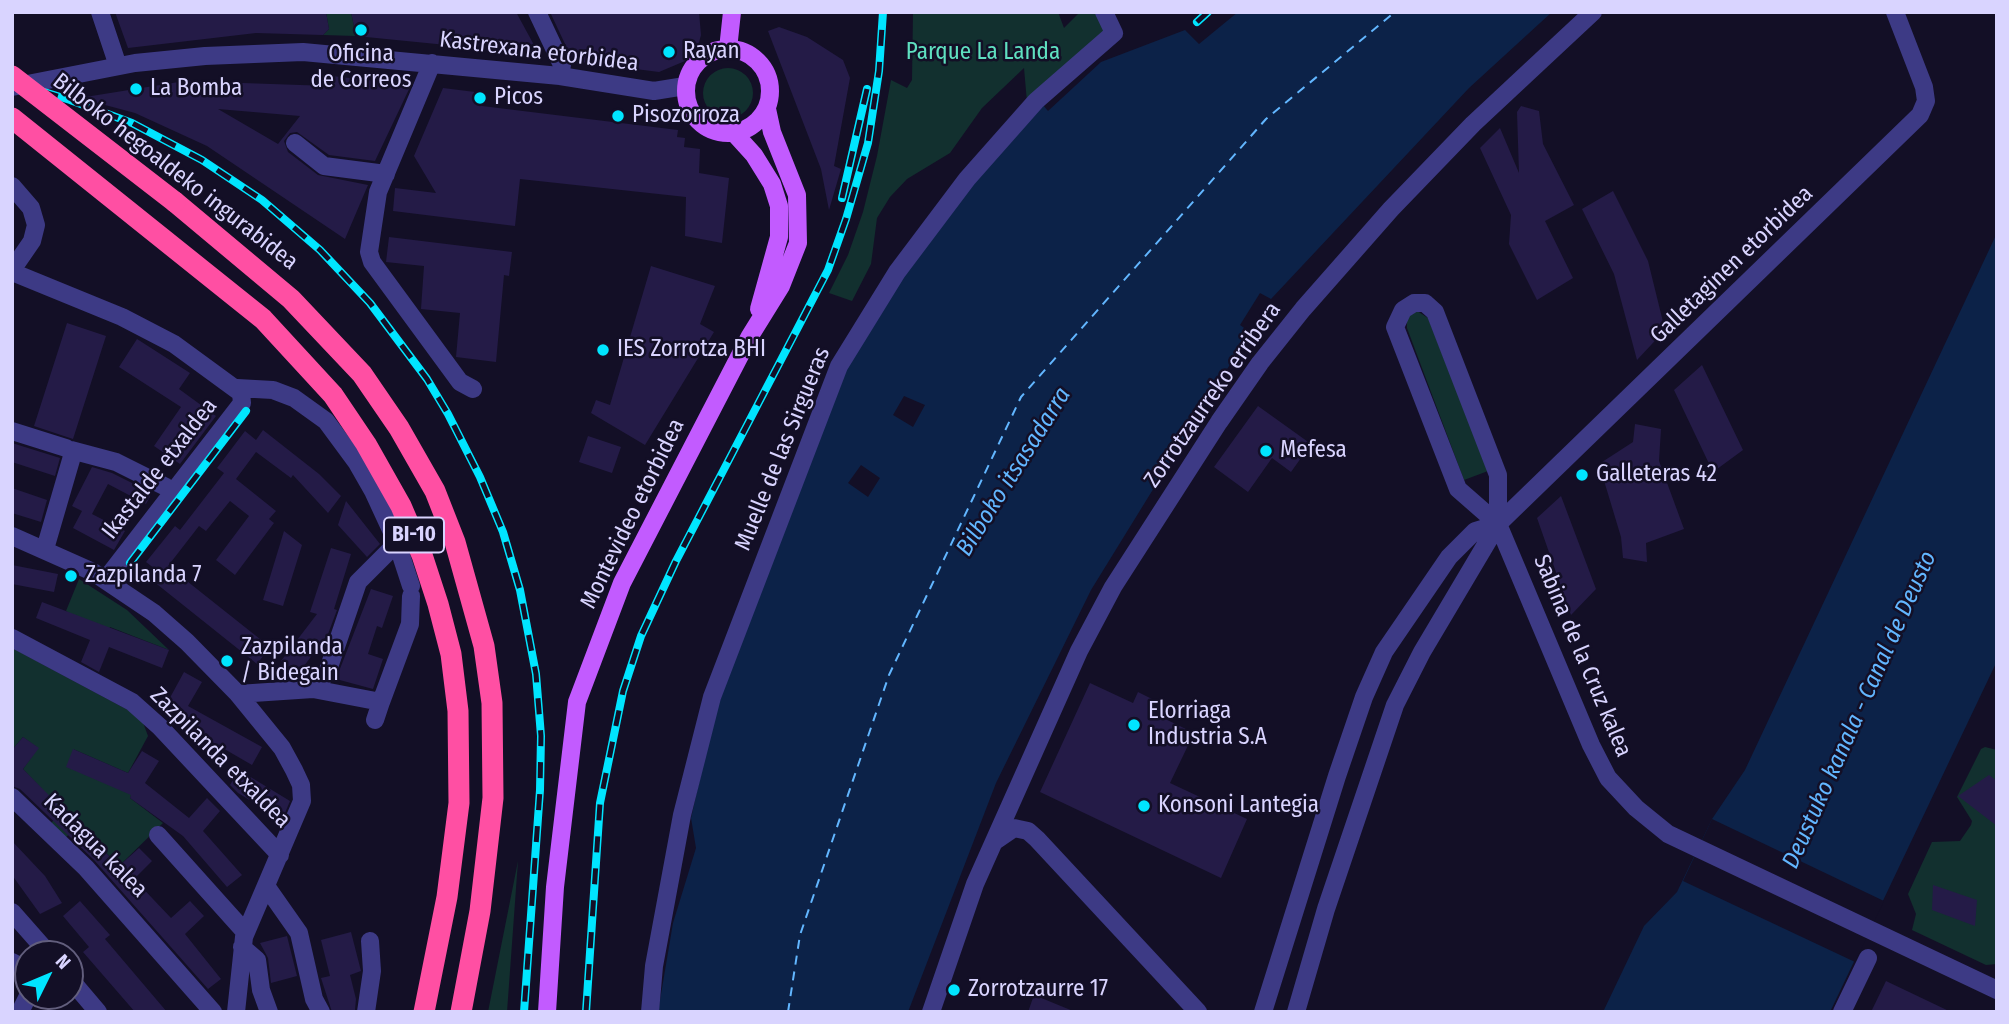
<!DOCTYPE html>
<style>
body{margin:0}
#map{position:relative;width:2009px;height:1024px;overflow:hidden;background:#130f26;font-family:"Fira Sans Condensed",sans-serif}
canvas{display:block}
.frame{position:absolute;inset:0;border:14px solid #d9d4ff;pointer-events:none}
.north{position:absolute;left:14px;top:940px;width:70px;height:70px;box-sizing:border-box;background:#130f26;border:2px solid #625e7d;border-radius:50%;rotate:47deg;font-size:19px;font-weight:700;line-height:28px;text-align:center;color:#d9d4ff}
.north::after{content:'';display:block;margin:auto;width:24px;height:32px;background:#00e5ff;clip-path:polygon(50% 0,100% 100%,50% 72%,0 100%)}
</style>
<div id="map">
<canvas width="2009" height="1024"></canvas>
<div class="frame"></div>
<div class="north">N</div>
</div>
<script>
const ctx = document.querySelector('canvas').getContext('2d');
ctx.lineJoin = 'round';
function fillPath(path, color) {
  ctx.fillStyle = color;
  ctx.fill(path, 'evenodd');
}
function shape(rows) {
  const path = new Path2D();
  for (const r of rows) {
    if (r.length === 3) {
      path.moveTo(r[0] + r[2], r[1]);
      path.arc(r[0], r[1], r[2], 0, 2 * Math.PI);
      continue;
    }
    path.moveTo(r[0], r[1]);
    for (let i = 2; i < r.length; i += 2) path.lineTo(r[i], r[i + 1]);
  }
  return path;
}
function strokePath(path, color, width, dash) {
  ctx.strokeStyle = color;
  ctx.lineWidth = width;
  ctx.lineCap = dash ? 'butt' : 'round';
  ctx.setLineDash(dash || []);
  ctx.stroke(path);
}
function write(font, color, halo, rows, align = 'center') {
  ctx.font = font + ' "Fira Sans Condensed",sans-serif';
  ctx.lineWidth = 5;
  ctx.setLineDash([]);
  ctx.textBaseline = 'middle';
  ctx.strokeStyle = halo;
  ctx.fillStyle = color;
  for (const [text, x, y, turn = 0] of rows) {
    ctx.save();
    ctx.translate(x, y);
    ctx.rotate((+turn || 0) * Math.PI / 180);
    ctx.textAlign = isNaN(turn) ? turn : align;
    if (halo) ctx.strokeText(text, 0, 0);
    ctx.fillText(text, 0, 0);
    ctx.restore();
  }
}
const green = shape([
 [326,12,351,12,356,36,323,35,329,29],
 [913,12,1058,12,1064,28,1080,12,1094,12,1109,31,1027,102,1024,68,982,108,950,153,907,179,890,197,877,218,871,264,852,301,829,293,848,255,863,212,877,156,891,80,907,88,912,80],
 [728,93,25],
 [1417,311,1428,318,1488,471,1464,480,1407,328,1407,317],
 [79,579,127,610,169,650,110,627,106,636,66,611],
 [12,648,141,717,148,736,128,773,73,749,134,789,130,798,163,823,119,866,79,825,64,839,49,825,63,811,23,769,38,748,23,737,12,750],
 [1985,747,1997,750,1997,964,1986,965,1912,930,1916,914,1908,894,1932,842,1960,841,1971,825,1972,821,1957,797,1981,749],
 [518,861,507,1012,488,1012]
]);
const water = shape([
 [1238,12,1552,12,1469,88,1271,299,1260,293,1240,325,1250,332,1091,590,996,783,908,1012,658,1012,673,923,696,848,691,818,718,698,846,370,908,266,973,183,1043,105,1048,111,1101,62,1185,30,1199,44],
 [1997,233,1997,661,1830,1012,1603,1012,1644,926,1677,892,1712,819,1745,770]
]);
const pier = shape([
 [904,396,925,405,913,427,893,415],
 [861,465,880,478,868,497,848,483],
 [1712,819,1884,901,1855,962,1683,881]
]);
const ferry = shape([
 [788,1012,800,935,889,675,1021,397,1266,119,1395,12]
]);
const building = shape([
 [115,12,326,12,329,29,323,35,256,33,128,48],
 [351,12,516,12,534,45,527,53,356,36],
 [550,12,699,12,701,35,698,46,685,61,659,72,573,61],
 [779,27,807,37,843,60,850,78,834,166,841,169,829,210,821,169,768,31],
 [332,76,411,85,375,161,329,155,297,132,290,133,284,141,288,152,318,175,368,185,345,239,207,146,135,113,79,98,185,81,329,86],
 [218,109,300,116,278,144],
 [443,88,483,93,482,106,678,130,677,137,685,138,684,147,700,149,699,173,729,178,722,243,685,236,686,197,520,179,515,226,393,211,395,188,436,193,414,156],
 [1521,106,1539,111,1543,144,1574,205,1545,221,1573,278,1537,300,1509,244,1511,215,1480,148,1500,128,1519,173,1517,112],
 [1613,191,1648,261,1665,330,1637,360,1614,274,1582,209],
 [389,237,512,252,509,276,504,275,496,362,456,357,460,313,421,309,424,266,386,262],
 [651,266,715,286,700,324,714,332,645,445,591,413,596,400,610,405],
 [67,323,106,336,73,439,34,426],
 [137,339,190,373,179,389,216,416,180,464,154,446,181,407,119,367],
 [1702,365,1743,450,1713,472,1674,390],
 [1258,406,1311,444,1291,472,1272,458,1248,492,1214,467],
 [1635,424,1661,429,1659,461,1684,529,1646,543,1647,562,1623,558,1621,537,1599,464,1633,442],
 [263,430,319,474,341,496,328,513,293,475,291,478,256,452,236,479,276,511,269,519,274,523,235,575,216,560,249,516,230,501,206,531,199,526,168,566,270,647,257,664,148,577,155,569,146,562,175,526,180,530,224,473,217,468,245,431,256,440],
 [588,436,621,447,612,473,579,462],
 [12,443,60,458,55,476,12,462],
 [92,467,112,473,152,493,146,504,108,484,92,514,125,531,114,550,73,528,82,511,72,506],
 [12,488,47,500,41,522,12,513],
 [1561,496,1596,589,1571,615,1537,518],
 [346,501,380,544,367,557,338,525],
 [284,531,302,545,283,606,263,600],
 [331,548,351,554,334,609,337,610,328,634,298,674,281,661,317,614,310,612],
 [12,565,58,574,54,592,12,584],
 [371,589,393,596,382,628,377,626,368,654,383,659,373,689,336,679],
 [42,602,169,650,162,668,109,647,99,672,81,662,90,640,36,618],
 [184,672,202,682,188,706,262,747,252,765,176,721,180,713,166,705],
 [1090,683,1133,703,1138,692,1156,701,1151,712,1194,733,1170,783,1247,819,1221,878,1040,792],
 [23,737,39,748,23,769,119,866,139,848,152,861,134,879,171,918,190,901,204,916,185,934,221,979,208,989,94,860,20,789,12,786,12,750],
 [73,749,128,773,142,751,159,761,145,783,189,818,207,798,220,811,203,831,242,875,227,887,183,836,130,798,131,795,66,767],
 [239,770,290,801,282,820,238,793,230,785],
 [1989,775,1997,781,1997,826,1958,796],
 [12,841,45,876,62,903,40,914,12,875],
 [1933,885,1977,900,1975,926,1932,910],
 [80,901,110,935,105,939,167,1012,135,1012,83,952,89,947,63,916],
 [351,932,361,971,350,975,356,999,355,1010,332,1012,321,978,330,976,321,940],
 [287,936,297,976,271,983,268,958,260,943],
 [1886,981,1951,1012,1871,1012],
 [1034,995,1073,1011,1073,1012,1028,1012]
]);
const minor = shape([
 [100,12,118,66],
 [537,12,562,65,560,76],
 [432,63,378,192,369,252,372,262,460,382,473,389],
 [12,87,135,63,205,56,303,52,560,76,654,91,685,86],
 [295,143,324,166,386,174],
 [12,186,31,208,36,225,32,241,12,270],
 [12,272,122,317,174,344,241,393,242,403,106,579],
 [237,388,273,390,294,398,326,421,357,463,373,491,397,543,411,586],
 [12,431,66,448,73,453,45,549],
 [71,450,116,462,166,487],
 [1498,524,1458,489,1395,327,1403,310,1414,303,1425,303,1435,312,1498,475,1498,524,1591,745,1608,778,1636,808,1668,834,1997,990],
 [12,536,93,572,154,613,187,642,238,694,282,748,294,770,301,785,302,801,244,937,236,1012],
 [12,638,132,702,160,727,280,855],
 [313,689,327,673,358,582,397,543],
 [238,694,313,689,381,702,410,624,411,596],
 [375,720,381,702],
 [12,797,86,868,213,1012],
 [158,835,245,932],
 [995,841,1014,828,1028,831,1037,839,1198,1012],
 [266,886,299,933,314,999,321,1012],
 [12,912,49,954],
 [242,947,257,960,261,990,269,1012],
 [12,962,28,970],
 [70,979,98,1012],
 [20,1012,28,996],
 [366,1012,372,971,370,941],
 [650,1012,654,966,682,815,712,697,839,366,897,272,967,179,1036,101,1114,33,1104,12],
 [931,1012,975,884,1079,651,1113,587,1219,422,1260,363,1303,309,1391,209,1473,124,1593,12],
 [1263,1012,1337,776,1364,697,1384,652,1449,557,1475,531,1498,524],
 [1296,1012,1326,909,1395,705,1422,652,1498,524,1920,115,1926,101,1924,87,1895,12],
 [1842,1012,1868,958]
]);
const major = shape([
 [728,91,42],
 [728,49,732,12],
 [734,133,754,155,772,184,779,206,779,237,759,309],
 [547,1012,555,887,577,702,622,583,750,336,781,286,798,243,797,195,772,132,767,109]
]);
const highway = shape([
 [12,118,263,319,333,395,366,444,401,506,422,555,438,604,451,654,458,711,459,803,447,897,424,1012],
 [175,202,291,299,362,374,399,428,435,491,455,542,484,646,492,703,493,798,480,911,461,1012]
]);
const rail = shape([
 [1197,22,1208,12],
 [12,82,70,100,132,123,202,160,262,200,320,250,370,303,427,379,448,414,480,477,503,532,520,590,536,674,541,736,540,790,524,1012],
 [842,198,867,89],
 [130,563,246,411],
 [586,1012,600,803,623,691,641,636,676,561,828,270,846,219,868,143,879,71,883,12]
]);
const highwayBridge = shape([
 [12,76,175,202]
]);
const markers = [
 [361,30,7,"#00e5ff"],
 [669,52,7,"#00e5ff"],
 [136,89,7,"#00e5ff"],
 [480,98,7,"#00e5ff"],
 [618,116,7,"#00e5ff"],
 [603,350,7,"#00e5ff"],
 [1266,451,7,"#00e5ff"],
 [1582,475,7,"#00e5ff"],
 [71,576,7,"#00e5ff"],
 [227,661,7,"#00e5ff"],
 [1134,725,7,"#00e5ff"],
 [1144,806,7,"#00e5ff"],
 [954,990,7,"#00e5ff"]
];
const shields = [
 [414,535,60]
];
const shieldNames = [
 ["BI-10",414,535]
];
const streetNames = [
 ["Kastrexana etorbidea",539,52,7],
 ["Bilboko hegoaldeko ingurabidea",175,172,38],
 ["Galletaginen etorbidea",1732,265,-44],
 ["Zorrotzaurreko erribera",1213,395,-55],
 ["Muelle de las Sirgueras",783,449,-68],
 ["Ikastalde etxaldea",160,469,-52],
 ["Montevideo etorbidea",633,514,-64],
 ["Sabina de la Cruz kalea",1582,656,67],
 ["Zazpilanda etxaldea",220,758,45],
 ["Kadagua kalea",95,846,45]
];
const poiNames = [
 ["Rayan",683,52],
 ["Oficina",361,55,"center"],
 ["de Correos",361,81,"center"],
 ["La Bomba",150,89],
 ["Picos",494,98],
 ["Pisozorroza",632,116],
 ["IES Zorrotza BHI",617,350],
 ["Mefesa",1280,451],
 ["Galleteras 42",1596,475],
 ["Zazpilanda 7",85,576],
 ["Zazpilanda",241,648],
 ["/ Bidegain",241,674],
 ["Elorriaga",1148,712],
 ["Industria S.A",1148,738],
 ["Konsoni Lantegia",1158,806],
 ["Zorrotzaurre 17",968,990]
];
const parkNames = [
 ["Parque La Landa",983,53]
];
const waterNames = [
 ["Bilboko itsasadarra",1014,472,-58],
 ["Deustuko kanala - Canal de Deusto",1860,710,-66]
];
fillPath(green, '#12302f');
fillPath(water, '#0c2248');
fillPath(pier, '#130f26');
strokePath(ferry, '#62b6ff', 2, [9, 7]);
fillPath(building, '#241b47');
strokePath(minor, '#3d3a85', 18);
strokePath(major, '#c25bff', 18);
strokePath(highway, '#ff4fa3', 21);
strokePath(rail, '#00e5ff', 8);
strokePath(rail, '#130f26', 5, [16]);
strokePath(highwayBridge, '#ff4fa3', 21);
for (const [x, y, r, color] of markers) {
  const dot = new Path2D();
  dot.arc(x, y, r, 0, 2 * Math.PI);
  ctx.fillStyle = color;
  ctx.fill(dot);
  strokePath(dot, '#130f26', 2.5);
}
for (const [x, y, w] of shields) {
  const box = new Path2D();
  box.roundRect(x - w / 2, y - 17.5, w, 35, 5);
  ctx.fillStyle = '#130f26';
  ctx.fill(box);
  strokePath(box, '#d9d4ff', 2);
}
write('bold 21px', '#d9d4ff', null, shieldNames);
write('23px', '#d9d4ff', '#130f26', streetNames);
write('23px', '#d9d4ff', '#130f26', poiNames, 'left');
write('23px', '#5fe0c0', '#130f26', parkNames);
write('italic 24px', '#62b6ff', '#130f26', waterNames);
</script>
